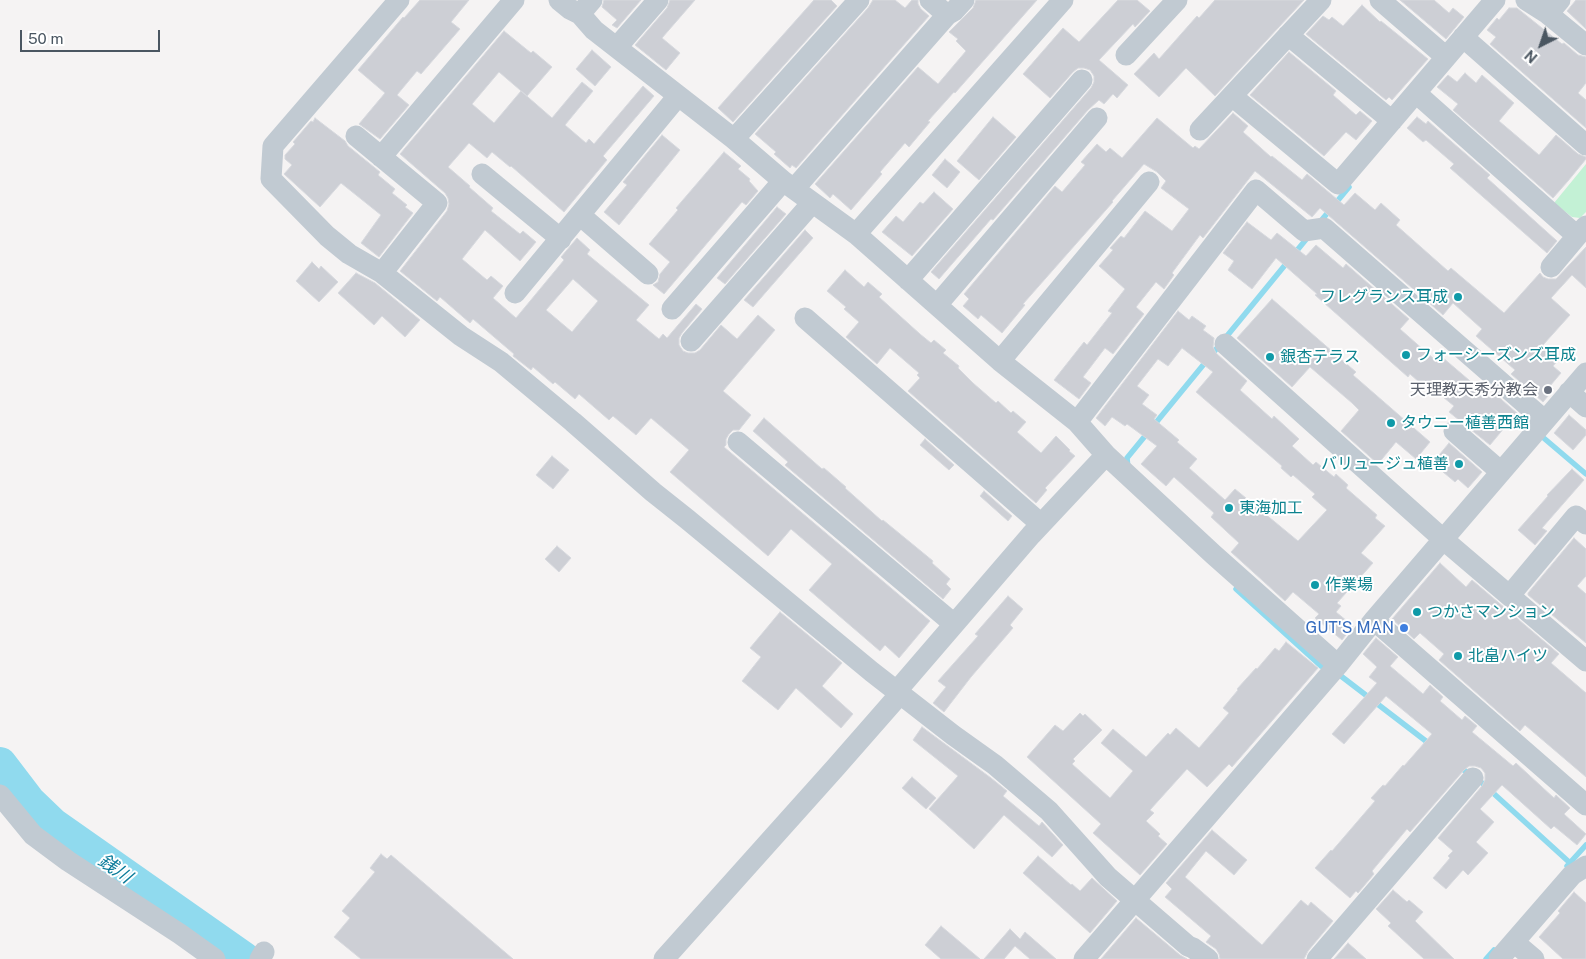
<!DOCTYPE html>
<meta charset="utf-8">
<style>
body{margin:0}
#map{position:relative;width:1586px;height:959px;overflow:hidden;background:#f5f3f3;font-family:"Public Sans",sans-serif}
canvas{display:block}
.north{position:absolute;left:1516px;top:20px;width:50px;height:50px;-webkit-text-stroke:4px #fff;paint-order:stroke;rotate:221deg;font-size:14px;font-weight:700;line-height:20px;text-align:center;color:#4a5661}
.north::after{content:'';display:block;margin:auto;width:18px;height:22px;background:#4a5661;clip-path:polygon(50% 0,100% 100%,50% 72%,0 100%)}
.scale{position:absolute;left:20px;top:30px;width:140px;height:22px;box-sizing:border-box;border:2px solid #4a5661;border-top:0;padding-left:6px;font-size:15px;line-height:18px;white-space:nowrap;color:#4a5661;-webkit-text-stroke:4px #fff;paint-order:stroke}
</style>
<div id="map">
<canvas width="1586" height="959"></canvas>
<div class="north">N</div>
<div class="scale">50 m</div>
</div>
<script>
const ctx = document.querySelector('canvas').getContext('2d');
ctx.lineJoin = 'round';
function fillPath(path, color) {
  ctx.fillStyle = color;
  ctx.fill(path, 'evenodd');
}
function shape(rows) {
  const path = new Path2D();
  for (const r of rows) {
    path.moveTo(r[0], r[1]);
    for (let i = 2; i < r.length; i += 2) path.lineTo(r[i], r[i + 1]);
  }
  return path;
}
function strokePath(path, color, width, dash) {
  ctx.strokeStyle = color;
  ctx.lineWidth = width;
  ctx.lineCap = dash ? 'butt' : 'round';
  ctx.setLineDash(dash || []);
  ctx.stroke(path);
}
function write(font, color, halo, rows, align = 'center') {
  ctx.font = font + ' "Public Sans","Noto Sans JP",sans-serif';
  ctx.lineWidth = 4;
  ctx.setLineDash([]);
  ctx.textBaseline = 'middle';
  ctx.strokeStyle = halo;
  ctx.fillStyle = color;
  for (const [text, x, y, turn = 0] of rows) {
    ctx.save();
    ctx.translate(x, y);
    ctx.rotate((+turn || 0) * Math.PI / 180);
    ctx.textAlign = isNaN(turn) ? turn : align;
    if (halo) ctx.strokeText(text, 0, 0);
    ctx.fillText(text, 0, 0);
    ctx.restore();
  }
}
const green = shape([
 [1586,164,1586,212,1580,218,1572,217,1554,203]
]);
const stream = shape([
 [1320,222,1349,187],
 [1539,434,1586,474],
 [1128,468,1127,458,1308,237],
 [1236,589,1321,666,1329,670],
 [1337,673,1431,745],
 [1458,766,1481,782,1569,862],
 [1567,866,1586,845],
 [1486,959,1494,950]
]);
const river = shape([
 [0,764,29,802,53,825,244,959]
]);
const building = shape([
 [420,0,469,0,451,22,460,29,421,74,417,71,397,95,409,105,380,139,359,124,385,93,358,70,403,17,404,18,420,0],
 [604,0,641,0,617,28,612,25,617,20,602,7,604,0],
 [670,0,695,0,662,38,680,53,666,70,635,45,667,8,670,0],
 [814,0,831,0,837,6,733,122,718,108,814,0],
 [873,0,895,0,905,8,912,0,918,0,918,4,921,9,929,16,796,168,792,165,790,168,774,154,776,152,755,134,868,8,873,0],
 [976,0,1037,0,955,93,954,92,928,121,930,122,909,147,905,143,880,172,882,174,851,210,833,194,830,198,815,184,918,67,938,84,966,51,956,41,958,39,949,32,973,8,976,0],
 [1118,0,1137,0,1150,11,1135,27,1133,24,1099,60,1128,85,1117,98,1113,94,1104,104,1099,100,1088,110,993,220,991,219,939,279,931,272,1091,88,1094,82,1094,76,1090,70,1084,68,1078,68,1073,72,1050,98,1023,74,1063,28,1079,42,1118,0],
 [1215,0,1304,0,1215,96,1186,68,1159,97,1134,74,1154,53,1159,59,1197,16,1199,18,1215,0],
 [1400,0,1434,0,1449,13,1453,8,1464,17,1446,39,1400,0],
 [1576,0,1586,0,1586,29,1567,11,1576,0],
 [1362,5,1380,22,1381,21,1428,59,1392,100,1389,97,1386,100,1306,34,1323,16,1329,20,1332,17,1343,26,1362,5],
 [1509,8,1517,8,1562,44,1564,43,1578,55,1586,57,1586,83,1578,93,1586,100,1586,128,1490,44,1496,37,1487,30,1497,18,1499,20,1509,8],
 [504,31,531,53,533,51,552,67,527,96,499,72,472,104,494,123,521,91,552,118,582,82,593,91,565,125,586,143,589,139,594,144,643,86,654,96,603,156,607,160,564,212,511,166,510,167,492,152,487,158,469,143,448,167,470,186,469,187,493,208,491,211,520,234,523,231,536,242,520,261,485,230,462,259,487,280,491,276,503,286,493,298,516,318,564,260,561,257,577,238,590,250,587,254,649,305,636,320,659,339,663,334,667,338,696,304,702,309,682,333,679,338,679,345,683,351,688,353,695,353,700,350,721,325,737,339,758,315,775,330,723,391,751,415,739,430,733,430,729,434,726,439,726,445,724,447,930,621,899,658,885,645,880,651,809,590,832,564,791,529,768,556,670,472,689,450,651,418,636,435,613,416,609,420,579,394,575,399,555,382,553,384,533,367,531,370,513,356,514,354,473,319,470,323,440,297,437,301,400,271,447,211,449,204,448,198,445,193,400,154,504,31],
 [573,279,598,301,572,332,546,310,573,279],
 [592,50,611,67,595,86,576,69,592,50],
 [1289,52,1336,91,1333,95,1356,115,1360,111,1372,121,1356,140,1346,132,1324,156,1250,95,1289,52],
 [1465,73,1476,83,1482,75,1514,103,1499,121,1539,155,1556,135,1578,154,1586,157,1586,159,1568,181,1553,198,1453,110,1458,104,1437,87,1448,75,1457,82,1465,73],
 [1233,113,1248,126,1243,132,1271,157,1272,156,1302,180,1307,174,1344,205,1355,193,1375,210,1381,203,1400,220,1396,225,1448,271,1451,268,1504,313,1540,273,1543,277,1548,279,1556,279,1586,247,1586,288,1572,275,1551,298,1570,315,1543,345,1559,359,1553,366,1561,373,1550,386,1554,389,1543,402,1511,374,1515,370,1476,336,1482,329,1453,303,1443,315,1320,208,1312,217,1255,171,1203,238,1200,235,1172,273,1174,275,1164,289,1156,282,1136,307,1144,314,1113,354,1105,348,1083,377,1091,383,1079,399,1054,380,1084,342,1087,345,1112,313,1108,311,1125,289,1099,266,1113,250,1110,248,1121,236,1124,238,1145,211,1172,231,1189,209,1161,188,1166,181,1157,172,1144,164,1112,201,1113,202,1023,304,1025,305,1002,333,981,315,978,319,963,306,969,299,964,294,1055,186,1062,192,1085,165,1081,162,1097,144,1106,152,1110,148,1122,158,1157,118,1193,148,1195,146,1199,149,1233,113],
 [993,117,1016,137,979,180,957,161,993,117],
 [1417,117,1426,124,1428,121,1437,129,1490,175,1487,178,1557,241,1547,253,1450,168,1454,164,1426,140,1423,142,1407,128,1417,117],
 [315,118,345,141,348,146,380,172,378,175,395,189,392,193,407,205,405,207,413,213,379,257,361,243,381,215,341,183,320,207,284,174,292,165,285,159,285,155,295,144,293,142,311,121,313,122,315,118],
 [662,135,680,150,619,225,604,212,627,185,623,182,662,135],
 [724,152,741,166,738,169,750,179,749,181,758,191,746,205,742,202,664,294,653,285,658,282,660,274,670,262,649,244,678,210,676,208,724,152],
 [945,159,960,172,947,188,932,175,945,159],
 [934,192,953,209,912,256,882,232,896,216,903,222,920,202,923,204,934,192],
 [777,207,786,214,725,284,717,278,777,207],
 [1247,222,1271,240,1277,233,1306,256,1316,245,1343,268,1346,264,1409,319,1400,329,1434,359,1437,356,1440,359,1442,357,1490,398,1494,393,1526,421,1519,429,1510,421,1490,445,1449,412,1454,406,1432,388,1429,391,1410,374,1408,377,1315,295,1317,294,1276,258,1252,289,1228,270,1234,261,1223,253,1247,222],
 [805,230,813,238,753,307,744,300,805,230],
 [312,262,319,269,321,266,338,282,319,302,296,281,312,262],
 [845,270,864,287,868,282,882,294,879,297,920,334,931,343,934,340,946,350,943,353,959,366,958,368,973,383,996,403,998,401,1011,413,1013,411,1026,422,1017,432,1041,453,1056,436,1070,450,1069,451,1075,456,1045,488,1047,490,1036,503,908,391,920,378,917,375,919,373,890,348,877,364,846,337,859,322,844,309,846,307,827,291,845,270],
 [356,273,375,283,420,320,405,337,382,316,374,325,338,293,356,273],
 [1272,299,1356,372,1353,375,1430,442,1416,459,1396,442,1378,464,1341,431,1359,410,1352,403,1310,367,1292,387,1237,338,1272,299],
 [1178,311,1189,320,1192,316,1206,326,1203,330,1214,338,1213,347,1216,353,1247,381,1240,390,1272,419,1274,416,1299,439,1292,446,1313,465,1316,462,1334,477,1336,474,1348,485,1346,488,1377,515,1375,518,1385,526,1361,553,1373,563,1337,603,1341,606,1336,612,1353,626,1342,640,1315,618,1319,614,1293,592,1285,601,1231,552,1239,543,1211,517,1214,513,1174,477,1166,486,1141,464,1157,446,1127,424,1125,426,1112,417,1105,426,1096,418,1178,311],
 [1182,348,1213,372,1196,392,1282,466,1281,468,1291,477,1293,475,1315,494,1312,497,1327,510,1298,541,1235,489,1225,500,1189,468,1197,459,1177,442,1179,440,1154,419,1157,415,1142,404,1149,395,1137,386,1158,359,1168,366,1182,348],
 [1569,415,1586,430,1586,435,1573,450,1554,433,1569,415],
 [764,418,822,469,824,468,846,487,845,488,882,521,883,520,933,561,932,563,950,579,946,584,951,589,943,599,785,465,788,462,753,431,764,418],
 [925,439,954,465,949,470,920,445,925,439],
 [1449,443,1482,472,1468,488,1458,479,1455,482,1443,472,1446,468,1435,460,1449,443],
 [552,456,569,470,553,489,536,475,552,456],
 [1572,469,1584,480,1542,528,1547,531,1535,545,1518,530,1548,496,1547,495,1572,469],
 [984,491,1012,516,1008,521,980,496,984,491],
 [1574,538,1586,549,1586,576,1577,586,1586,594,1586,643,1528,595,1528,593,1574,538],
 [557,546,571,558,559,572,545,559,557,546],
 [1440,563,1466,587,1472,580,1559,654,1551,663,1586,693,1586,777,1525,725,1520,731,1439,660,1444,654,1420,633,1414,639,1392,619,1440,563],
 [1008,596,1023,609,1010,625,1013,628,971,677,944,712,933,703,946,687,938,681,978,636,975,634,1008,596],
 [780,612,842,663,822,686,853,714,841,728,796,688,778,710,742,681,761,657,750,648,780,612],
 [1376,638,1398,657,1390,666,1423,694,1430,685,1443,697,1440,701,1462,720,1465,716,1477,726,1472,732,1513,766,1516,763,1554,798,1556,795,1570,808,1564,814,1586,834,1577,845,1554,826,1551,829,1502,785,1480,809,1494,822,1476,842,1488,853,1468,875,1463,870,1446,889,1433,878,1450,858,1448,856,1453,851,1438,838,1482,786,1485,780,1485,773,1481,768,1475,766,1469,766,1464,770,1410,832,1407,829,1372,871,1374,874,1358,893,1356,891,1350,898,1315,868,1331,850,1332,851,1375,801,1371,798,1383,785,1385,786,1403,765,1404,766,1432,734,1386,696,1344,744,1332,734,1377,683,1369,677,1377,667,1363,654,1376,638],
 [1286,642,1318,668,1232,767,1229,764,1207,787,1187,769,1150,810,1154,813,1146,821,1160,834,1158,836,1167,844,1140,875,1093,833,1101,824,1027,757,1055,725,1063,731,1080,713,1083,716,1085,714,1102,730,1073,759,1075,761,1072,764,1110,798,1133,771,1101,743,1113,729,1146,757,1168,733,1170,735,1176,728,1199,748,1229,713,1223,708,1238,690,1237,689,1256,668,1257,669,1275,648,1279,651,1286,642],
 [922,727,991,778,1007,791,1003,796,1039,826,1042,822,1063,845,1052,857,1004,815,974,849,929,809,958,776,913,740,922,727],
 [912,777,936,798,926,809,902,788,912,777],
 [1212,830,1247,860,1234,875,1206,851,1185,877,1262,945,1301,900,1308,906,1311,902,1333,921,1308,951,1304,959,1220,959,1219,954,1216,949,1206,942,1211,936,1165,897,1172,889,1166,883,1212,830],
 [381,854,387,859,391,855,513,959,361,959,334,937,350,918,342,911,375,872,370,868,381,854],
 [1038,856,1071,885,1072,884,1080,891,1092,878,1117,901,1090,933,1023,873,1038,856],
 [1393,890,1407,902,1409,900,1423,912,1415,921,1454,959,1424,959,1388,926,1391,923,1376,909,1393,890],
 [1574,892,1586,903,1586,959,1563,959,1539,937,1560,913,1558,911,1574,892],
 [1136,918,1180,955,1187,959,1101,959,1136,918],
 [941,926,980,959,941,959,925,945,941,926],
 [1010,929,1020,939,1025,932,1056,959,1030,959,1015,946,1004,959,984,959,1010,929],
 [1348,943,1366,959,1334,959,1348,943]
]);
const minor = shape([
 [399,0,273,146,271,179,327,236,349,254,382,273,461,336,501,362,573,422,653,492,687,519,872,672,953,735,995,765,1049,811,1108,877,1188,946,1193,948,1208,959],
 [559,0,570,9,580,14,594,30,734,139,783,181,856,234,1000,361,1077,422,1106,455,1214,555,1338,665],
 [930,0,947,15,954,11,964,0],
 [1380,0,1446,57],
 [1526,0,1548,14,1586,45],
 [580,14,592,0],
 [1548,14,1560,0],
 [1288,35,1392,121],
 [1463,37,1586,145],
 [617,47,658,0],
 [1126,55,1177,0],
 [1416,93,1577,236,1586,226],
 [1232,96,1338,184,1495,0],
 [1200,130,1321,0],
 [356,136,437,203,382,273],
 [734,139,859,0],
 [381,157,514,0],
 [482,174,561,239],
 [794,189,947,15],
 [580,215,648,274],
 [856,234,1063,0],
 [1551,267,1577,236],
 [908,280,1082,80],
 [515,293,678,96],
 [937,305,1097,118],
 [672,309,783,181],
 [805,318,1041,524],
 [691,341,812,203],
 [1225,344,1444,540,1586,661],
 [1000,361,1149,182],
 [1569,392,1586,407],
 [1077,422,1256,190,1304,231,1324,228,1544,420],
 [1454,431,1501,472],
 [738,442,954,624],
 [1510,595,1576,516,1586,524],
 [1374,620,1586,805],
 [0,795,33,835,68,861,180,934,215,959],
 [1514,942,1534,959],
 [260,959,264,952],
 [664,959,836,767,900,694,901,686,1031,535,1106,455],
 [1084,959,1338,665,1374,620,1586,373],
 [1317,959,1473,778],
 [1499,959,1572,875,1586,866]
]);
const markers = [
 [1458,297,5,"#0f9aa8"],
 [1406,355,5,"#0f9aa8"],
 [1270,357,5,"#0f9aa8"],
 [1548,390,5,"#6b7280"],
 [1391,423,5,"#0f9aa8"],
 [1459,464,5,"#0f9aa8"],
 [1229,508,5,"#0f9aa8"],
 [1315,585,5,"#0f9aa8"],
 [1417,612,5,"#0f9aa8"],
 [1404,628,5,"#3f7fe0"],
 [1458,656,5,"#0f9aa8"]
];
const cultureNames = [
 ["フレグランス耳成",1448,297,"right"],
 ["フォーシーズンズ耳成",1416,355],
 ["銀杏テラス",1280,357],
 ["タウニー植善西館",1401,423],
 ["バリュージュ植善",1449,464,"right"],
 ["東海加工",1239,508],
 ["作業場",1325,585],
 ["つかさマンション",1427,612],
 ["北畠ハイツ",1468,656]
];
const worshipNames = [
 ["天理教天秀分教会",1538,390]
];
const shopNames = [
 ["GUT'S MAN",1394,628]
];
const waterNames = [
 ["銭川",115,869,35]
];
fillPath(green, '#c3f1d5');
strokePath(stream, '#90daee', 5.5);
strokePath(river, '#90daee', 34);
fillPath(building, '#cdcfd5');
strokePath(building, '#d7d9de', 1);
strokePath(minor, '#c1cad2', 21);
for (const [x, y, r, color] of markers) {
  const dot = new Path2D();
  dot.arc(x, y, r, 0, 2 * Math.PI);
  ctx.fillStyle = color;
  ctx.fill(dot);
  strokePath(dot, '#fff', 2);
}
write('16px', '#0d838f', '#fff', cultureNames, 'left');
write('16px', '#5b616d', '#fff', worshipNames, 'right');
write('16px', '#366cbe', '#fff', shopNames, 'right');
write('italic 18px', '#0c7c9b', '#fff', waterNames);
</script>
